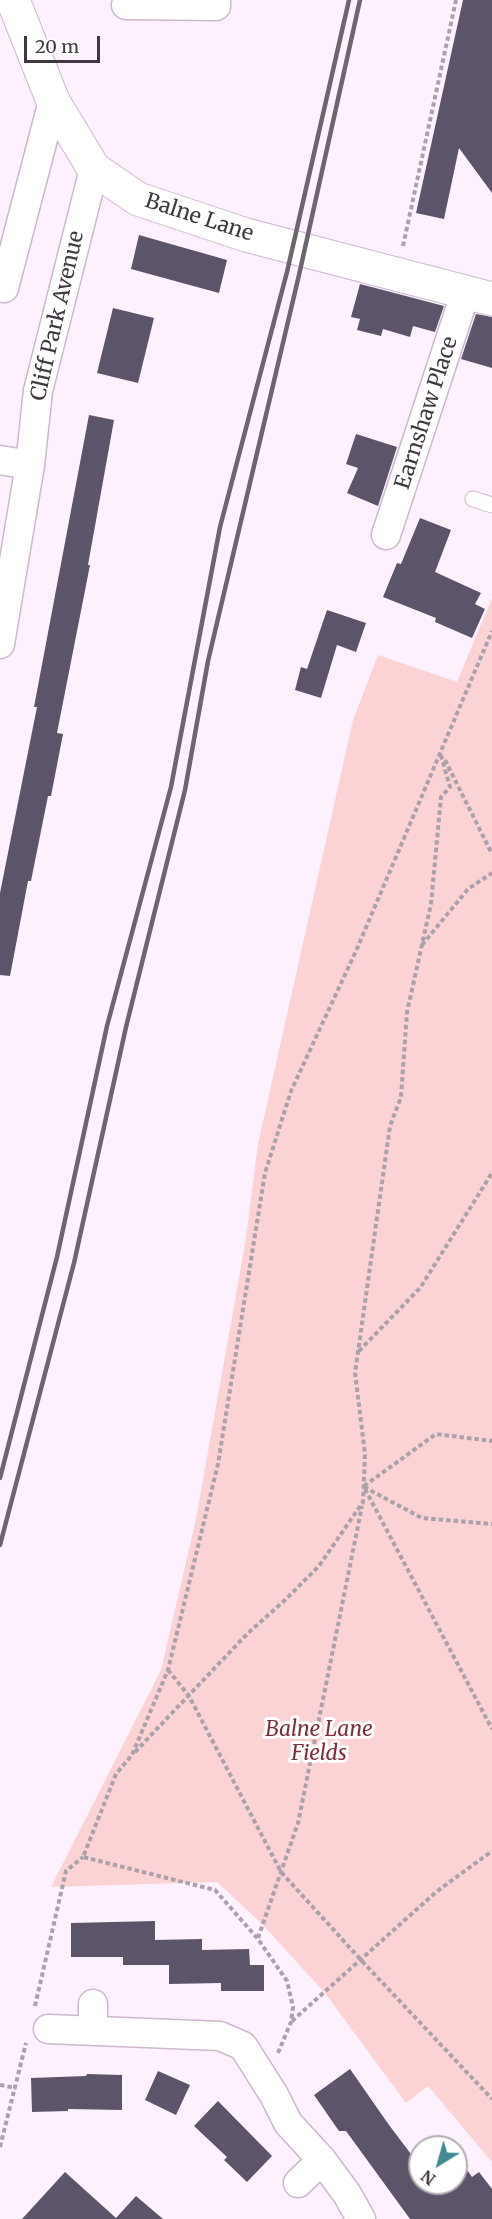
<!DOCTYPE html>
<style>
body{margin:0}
#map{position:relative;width:492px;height:2219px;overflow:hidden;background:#fdf1fd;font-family:Merriweather,serif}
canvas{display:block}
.north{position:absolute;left:408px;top:2135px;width:60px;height:60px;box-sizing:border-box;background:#fff;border:2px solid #b3afb3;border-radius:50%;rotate:217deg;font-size:16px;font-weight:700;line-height:24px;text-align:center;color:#403840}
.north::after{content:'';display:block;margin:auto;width:21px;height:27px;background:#428990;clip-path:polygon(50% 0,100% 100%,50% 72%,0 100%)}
.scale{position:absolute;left:24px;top:36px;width:76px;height:27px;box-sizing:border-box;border:3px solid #403840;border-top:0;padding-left:8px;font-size:18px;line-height:21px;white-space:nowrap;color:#403840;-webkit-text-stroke:4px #fff;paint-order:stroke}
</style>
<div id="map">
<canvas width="492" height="2219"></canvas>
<div class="north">N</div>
<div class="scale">20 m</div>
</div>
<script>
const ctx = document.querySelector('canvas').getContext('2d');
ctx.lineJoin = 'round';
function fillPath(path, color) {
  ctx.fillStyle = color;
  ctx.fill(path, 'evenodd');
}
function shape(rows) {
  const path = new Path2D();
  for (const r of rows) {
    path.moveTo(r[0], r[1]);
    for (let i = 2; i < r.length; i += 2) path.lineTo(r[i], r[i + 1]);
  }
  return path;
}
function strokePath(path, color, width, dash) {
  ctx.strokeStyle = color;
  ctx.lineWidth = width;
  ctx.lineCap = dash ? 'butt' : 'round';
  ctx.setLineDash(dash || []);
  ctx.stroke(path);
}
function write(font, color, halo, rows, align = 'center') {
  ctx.font = font + ' Merriweather,serif';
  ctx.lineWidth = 6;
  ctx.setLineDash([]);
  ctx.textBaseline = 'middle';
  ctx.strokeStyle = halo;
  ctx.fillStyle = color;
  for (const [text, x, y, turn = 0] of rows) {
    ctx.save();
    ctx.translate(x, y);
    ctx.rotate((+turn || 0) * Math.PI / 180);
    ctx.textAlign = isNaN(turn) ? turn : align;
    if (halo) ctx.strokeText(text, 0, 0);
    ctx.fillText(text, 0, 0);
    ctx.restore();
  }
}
const green = shape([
 [492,598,492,2162,428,2086,406,2103,325,1993,261,1923,217,1882,51,1887,161,1670,196,1519,245,1244,258,1144,353,720,378,655,457,682]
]);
const building = shape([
 [463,0,492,0,492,193,459,148,444,219,416,213],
 [139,235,227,260,219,293,131,269],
 [360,284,444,306,435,332,413,326,410,337,383,329,381,336,357,330,360,319,351,317],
 [113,308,154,318,138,383,97,373],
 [476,314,492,317,492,368,461,359],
 [89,415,114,420,88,565,90,565,57,733,63,734,51,796,48,796,31,881,28,881,10,976,0,975,0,893,37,707,34,707],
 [356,434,397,447,378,506,347,493,358,468,346,464],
 [420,518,451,530,435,572,481,593,475,604,485,609,472,638,435,622,436,618,383,597,397,563,401,564],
 [327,610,366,623,356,652,337,645,321,698,295,690,301,667,307,669],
 [155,1921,155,1940,202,1939,202,1950,249,1949,250,1965,264,1965,264,1991,221,1991,221,1983,169,1984,169,1965,123,1965,123,1957,71,1957,71,1923],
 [350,2069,389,2125,420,2166,420,2183,456,2183,456,2154,472,2177,479,2172,492,2189,492,2219,410,2219,346,2131,339,2131,314,2095],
 [158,2071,190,2085,176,2115,145,2100],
 [87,2074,122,2075,122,2110,68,2109,68,2111,32,2112,31,2078,86,2076],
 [218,2101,272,2156,247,2182,224,2160,227,2157,194,2126],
 [65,2172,116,2218,136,2196,163,2219,22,2219]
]);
const path = shape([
 [403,246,456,0],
 [445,760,492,854],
 [422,945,468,889,492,873],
 [359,1351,420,1288,492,1173],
 [364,1486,436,1434,492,1441],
 [364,1487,422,1518,492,1524],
 [365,1489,492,1729],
 [168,1670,189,1696,281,1872,361,1960,492,2099],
 [135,1752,248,1633,284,1601,319,1566,363,1502,365,1454,355,1373,390,1126,401,1097,407,1012,431,904,441,797,450,787,440,752],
 [258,1938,298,1823,362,1506],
 [35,2006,66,1871,83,1857],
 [292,2021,436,1892,492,1851],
 [278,2053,291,2022,293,2007,287,1981,258,1939,215,1890,83,1857,116,1774,132,1755,168,1670,218,1464,265,1173,291,1091,356,951,492,631],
 [0,2085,16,2088],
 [0,2147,26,2043]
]);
const service = shape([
 [473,499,492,505]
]);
const minor = shape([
 [126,5,216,6,216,0],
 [0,286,4,288,53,101],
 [0,460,30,465],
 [386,535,466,291],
 [0,644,30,465,38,391,94,169],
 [48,2029,220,2036,243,2046,274,2095,288,2123,322,2160,347,2194,361,2219],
 [93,2031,93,2004],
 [298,2183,322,2160]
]);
const tertiary = shape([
 [13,0,53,101,94,169,138,199,246,235,492,299]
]);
const rail = shape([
 [0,1478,57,1257,107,1026,171,787,220,527,287,272,349,0],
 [0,1545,74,1263,126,1027,185,790,208,661,299,275,360,0]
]);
const streetNames = [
 ["Balne Lane",199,218,18],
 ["Cliff Park Avenue",58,316,-77],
 ["Earnshaw Place",427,413,-72]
];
const parkNames = [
 ["Balne Lane",319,1730],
 ["Fields",319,1754]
];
fillPath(green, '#fbd3d5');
fillPath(building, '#5c5469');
strokePath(service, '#ccb9cd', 17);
strokePath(minor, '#ccb9cd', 31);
strokePath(tertiary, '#ccb9cd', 35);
strokePath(path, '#aba1ab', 4, [4.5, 3]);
strokePath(service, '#fff', 15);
strokePath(minor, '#fff', 28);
strokePath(tertiary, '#fff', 33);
strokePath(rail, '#6d646d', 4.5);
write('21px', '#403840', '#fff', streetNames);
write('italic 21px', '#802c3a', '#fff', parkNames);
</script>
